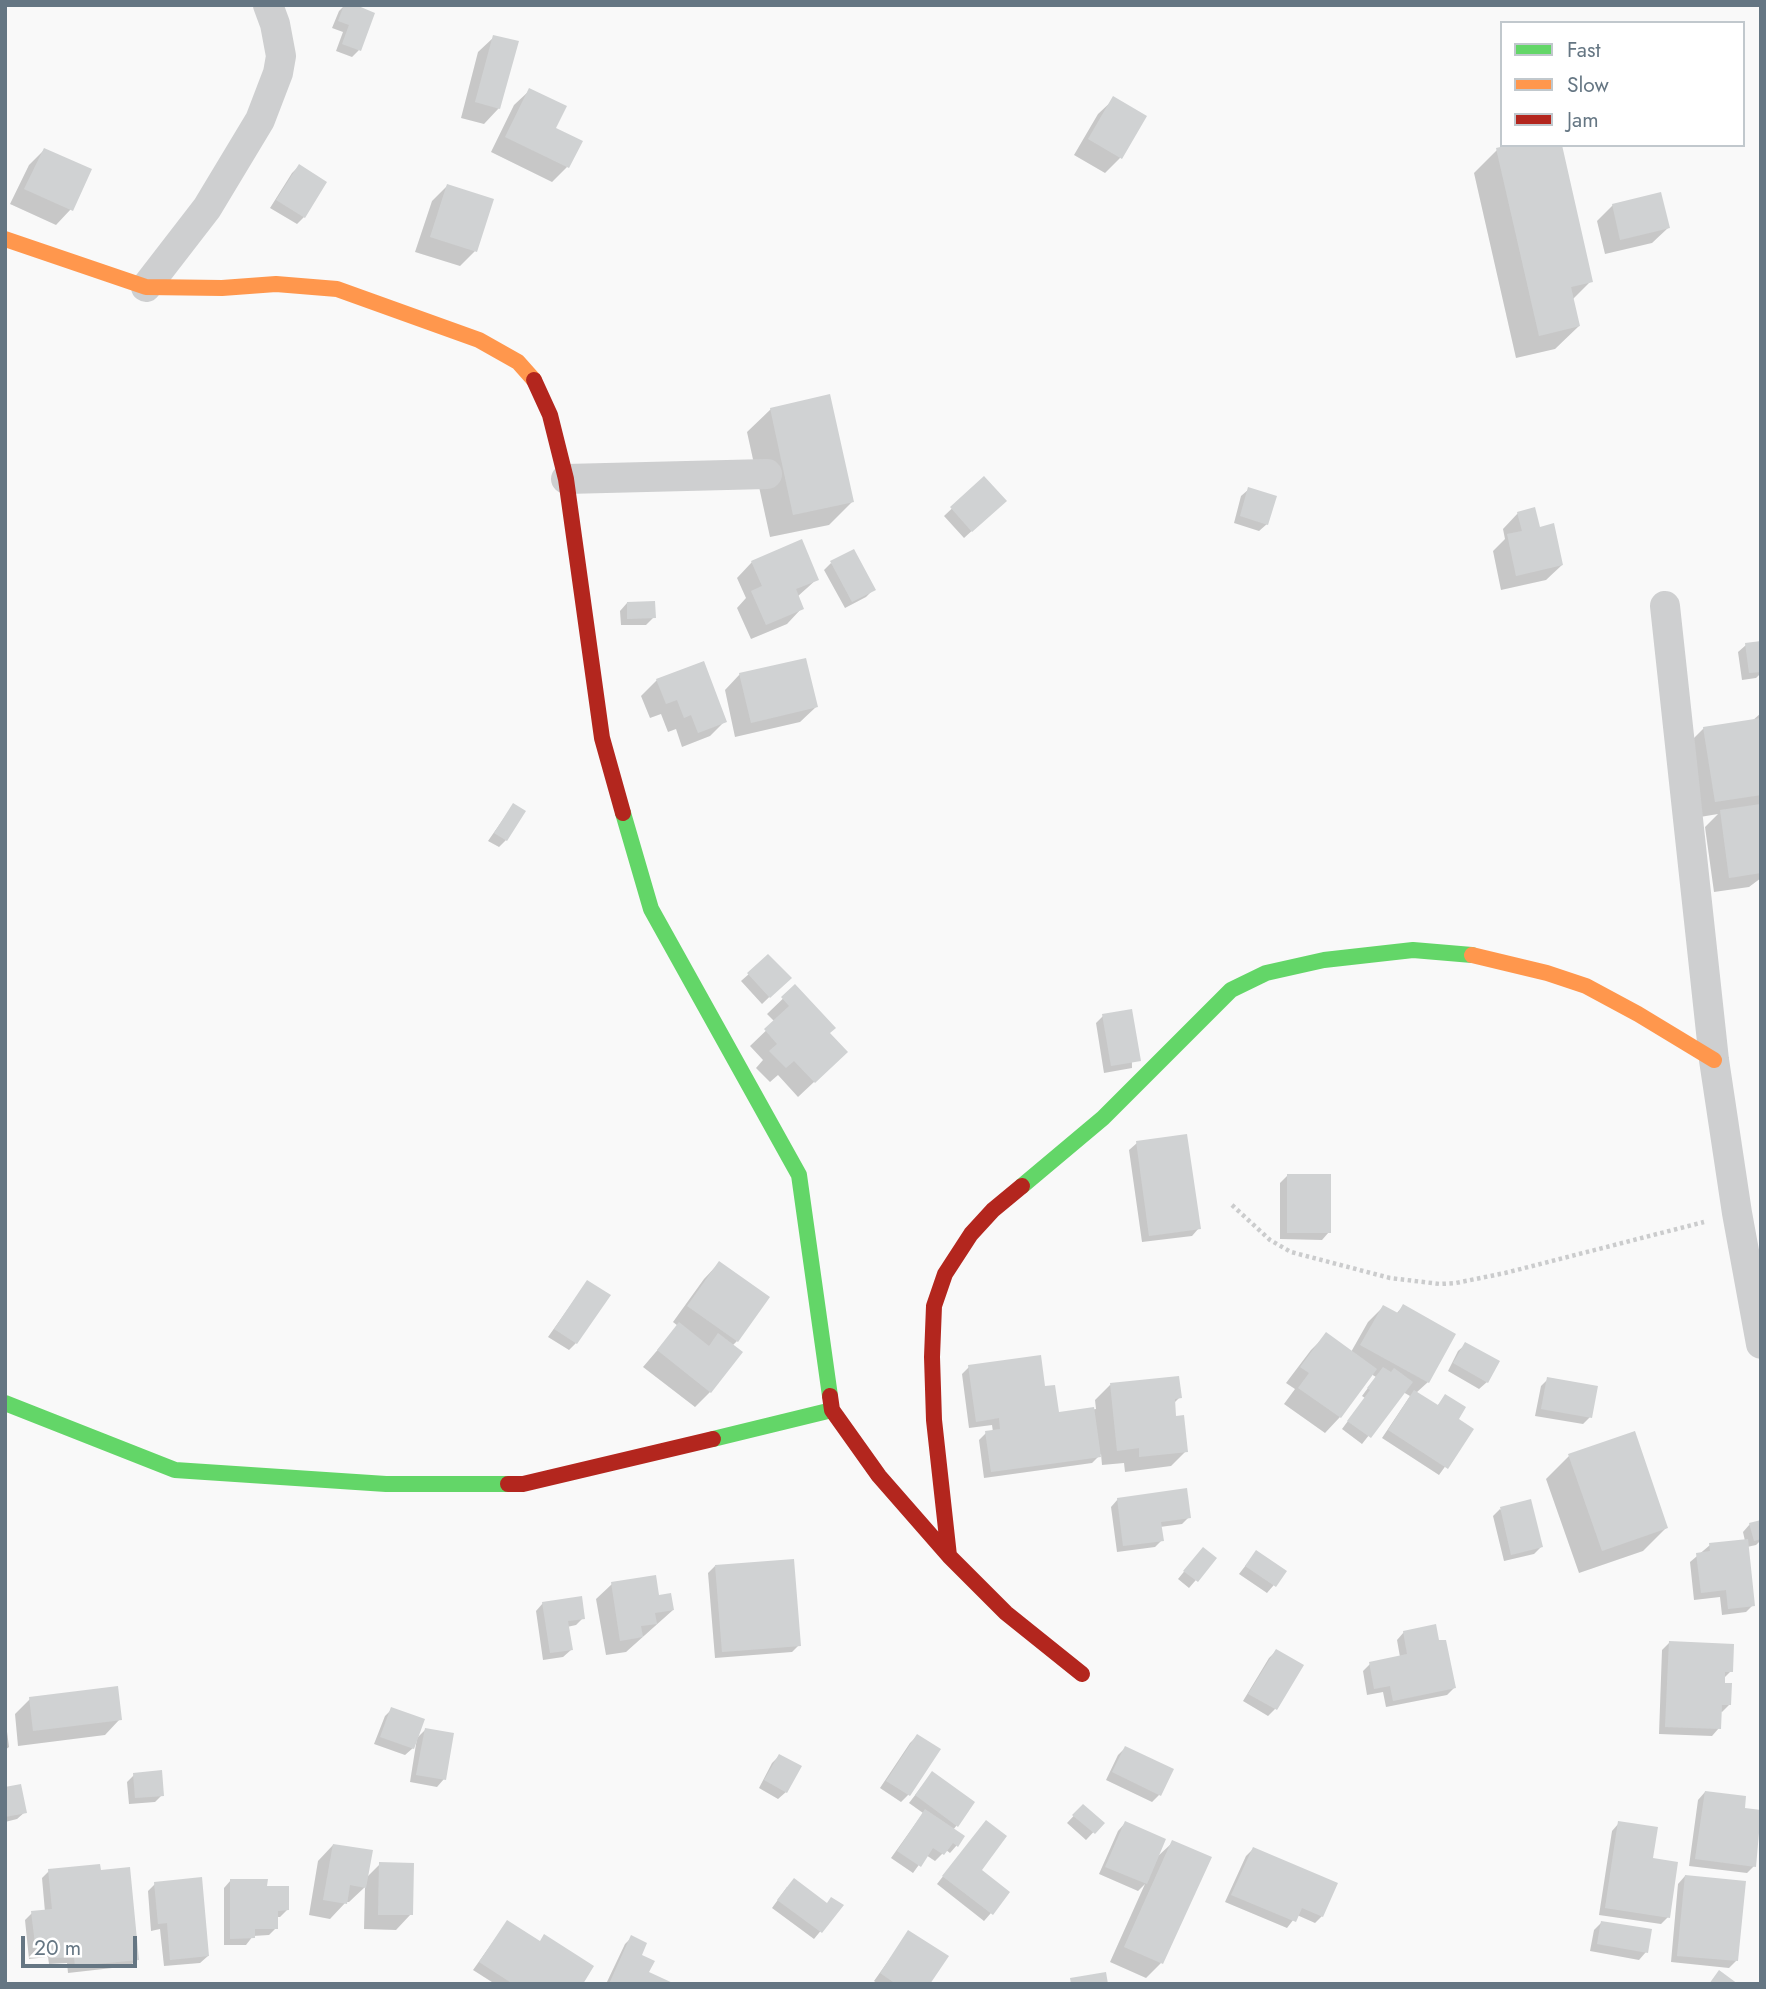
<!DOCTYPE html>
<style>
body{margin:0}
#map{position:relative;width:1766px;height:1989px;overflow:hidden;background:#f9f9f9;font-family:Jost,sans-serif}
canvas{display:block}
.frame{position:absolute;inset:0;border:7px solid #657683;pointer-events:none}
.legend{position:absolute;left:1500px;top:21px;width:245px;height:126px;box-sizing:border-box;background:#fff;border:2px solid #c1c8cd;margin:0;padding:9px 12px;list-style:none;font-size:21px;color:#657683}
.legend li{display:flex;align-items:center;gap:14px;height:35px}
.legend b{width:35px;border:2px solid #c1c8cd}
.scale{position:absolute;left:21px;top:1936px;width:116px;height:32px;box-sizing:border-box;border:4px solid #657683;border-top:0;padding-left:9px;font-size:21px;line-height:24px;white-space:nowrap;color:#657683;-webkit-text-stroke:5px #fff;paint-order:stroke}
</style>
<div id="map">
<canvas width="1766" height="1989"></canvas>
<div class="frame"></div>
<ul class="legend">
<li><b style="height:9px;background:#63d668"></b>Fast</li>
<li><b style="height:9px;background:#ff974d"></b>Slow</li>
<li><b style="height:9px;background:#b3261e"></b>Jam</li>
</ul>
<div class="scale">20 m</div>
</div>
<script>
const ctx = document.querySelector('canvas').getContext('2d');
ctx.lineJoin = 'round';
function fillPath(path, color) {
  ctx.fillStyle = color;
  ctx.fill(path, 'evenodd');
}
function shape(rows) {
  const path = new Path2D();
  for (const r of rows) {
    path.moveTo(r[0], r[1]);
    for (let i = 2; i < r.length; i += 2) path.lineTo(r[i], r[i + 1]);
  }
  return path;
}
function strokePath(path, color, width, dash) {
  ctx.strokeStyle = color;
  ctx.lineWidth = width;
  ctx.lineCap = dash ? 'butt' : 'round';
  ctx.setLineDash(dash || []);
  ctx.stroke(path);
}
const shadow = shape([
 [345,5,359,50,352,57,336,51,343,32,332,28,339,11],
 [494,37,499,108,484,124,461,118,478,52],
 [530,90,554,129,567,167,552,182,491,152,514,105],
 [1114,99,1144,117,1120,158,1105,173,1074,155,1098,114],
 [44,150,71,209,56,225,10,204,29,165],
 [1497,150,1591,281,1572,300,1579,326,1555,349,1516,358,1474,173],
 [299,166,304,217,297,224,270,208,292,173],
 [447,186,475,251,460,266,415,252,432,201],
 [1613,205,1668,228,1652,243,1605,254,1597,221],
 [771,409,852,502,829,525,770,537,747,432],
 [984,478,997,508,964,538,944,516],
 [1249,489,1267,524,1259,531,1234,523,1241,496],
 [1518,513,1539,529,1562,565,1546,580,1501,590,1493,551,1505,539,1503,529],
 [752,562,817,579,797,597,802,608,787,624,751,639,737,608,746,598,737,578],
 [831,563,874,589,866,597,845,608,824,570],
 [627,603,654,617,646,625,621,625,620,611],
 [1761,642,1761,673,1756,678,1742,680,1738,652,1746,645],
 [740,674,816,707,800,722,735,737,725,690],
 [657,680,725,721,710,736,682,747,676,729,668,732,661,714,650,718,641,696],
 [1761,713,1761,804,1758,806,1761,806,1761,878,1749,887,1714,892,1705,827,1718,814,1700,817,1688,744,1704,728,1752,721],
 [513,805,506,840,499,847,488,841],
 [768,957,789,978,762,1004,741,981],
 [795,987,828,1033,830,1067,798,1097,778,1075,770,1082,756,1068,763,1060,750,1046,775,1022,767,1014],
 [1131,1011,1132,1068,1104,1073,1096,1023,1103,1016],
 [1137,1143,1199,1228,1192,1236,1142,1242,1129,1150],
 [1288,1175,1329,1232,1322,1240,1280,1239,1280,1183],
 [719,1263,737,1341,732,1346,710,1392,695,1407,643,1367,678,1326,673,1322,704,1279],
 [587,1282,576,1343,569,1350,548,1337],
 [1403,1306,1428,1382,1416,1393,1437,1406,1446,1396,1456,1419,1472,1429,1439,1475,1382,1438,1410,1396,1403,1392,1362,1444,1342,1429,1365,1398,1362,1396,1376,1377,1371,1374,1340,1417,1325,1433,1284,1404,1295,1389,1286,1383,1311,1350,1326,1335,1351,1352,1368,1322,1383,1307,1396,1314],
 [1466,1344,1487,1382,1479,1389,1448,1371,1458,1351],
 [969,1367,1043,1388,1057,1414,1096,1409,1095,1400,1110,1385,1180,1397,1173,1404,1175,1418,1186,1451,1171,1466,1125,1472,1124,1463,1102,1465,1101,1454,1092,1463,984,1478,979,1440,986,1433,993,1432,992,1425,969,1428,962,1374],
 [1548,1379,1590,1417,1583,1424,1535,1416,1541,1386],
 [1569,1456,1666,1528,1643,1551,1579,1573,1546,1479],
 [1118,1499,1189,1517,1182,1524,1160,1527,1162,1540,1155,1547,1117,1552,1111,1507],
 [1500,1509,1541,1547,1534,1554,1504,1561,1493,1516],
 [1750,1524,1761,1526,1761,1540,1756,1545,1747,1547,1753,1605,1746,1612,1722,1615,1720,1597,1694,1600,1690,1562,1710,1545,1745,1541,1743,1532],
 [1256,1552,1285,1572,1267,1593,1239,1574],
 [1196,1557,1214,1559,1189,1588,1178,1579],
 [715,1566,799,1645,792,1652,715,1658,708,1573],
 [612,1584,658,1597,673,1610,626,1652,606,1655,596,1599],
 [543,1603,583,1618,576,1625,567,1627,571,1650,563,1657,543,1660,536,1611],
 [1404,1632,1438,1642,1454,1688,1447,1695,1386,1707,1383,1692,1367,1695,1363,1671,1370,1664,1400,1657,1397,1640],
 [1669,1643,1731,1671,1723,1679,1730,1704,1722,1712,1720,1711,1719,1728,1712,1736,1659,1734,1662,1650],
 [1276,1651,1302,1666,1275,1709,1268,1716,1243,1701,1269,1658],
 [30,1699,120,1719,105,1735,18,1746,15,1714],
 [392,1709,413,1748,405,1755,374,1744,385,1716],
 [5,1716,9,1747,5,1750],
 [426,1729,444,1779,437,1787,410,1782,417,1738],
 [917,1736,908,1795,901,1802,880,1788,910,1743],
 [1125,1748,1172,1770,1159,1795,1152,1802,1106,1780,1118,1755],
 [779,1756,800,1767,786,1792,778,1799,759,1788,772,1763],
 [932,1773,957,1825,953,1830,957,1845,950,1853,946,1850,935,1861,926,1855,913,1873,891,1858,923,1813,909,1803],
 [134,1775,162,1795,155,1802,129,1804,127,1782],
 [5,1789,25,1812,17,1819,5,1822],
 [1705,1792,1743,1810,1761,1812,1754,1866,1747,1873,1689,1866,1698,1800],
 [1083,1806,1102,1823,1086,1840,1067,1823],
 [1125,1823,1156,1858,1173,1842,1161,1963,1146,1978,1110,1962,1145,1884,1138,1891,1099,1874,1118,1831],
 [1619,1823,1651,1860,1668,1917,1661,1924,1599,1915,1612,1831],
 [979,1830,979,1870,991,1913,984,1921,937,1884],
 [333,1845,366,1878,380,1864,411,1914,396,1930,364,1929,365,1887,349,1902,346,1902,330,1919,309,1915,318,1861],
 [1253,1849,1322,1916,1315,1923,1297,1915,1287,1928,1225,1902,1246,1856],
 [49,1871,137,1959,130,1966,68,1973,67,1963,49,1964,48,1957,29,1959,25,1920,32,1913,45,1912,42,1878],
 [1685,1876,1737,1960,1729,1968,1671,1962,1678,1884],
 [231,1880,266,1887,287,1910,280,1917,276,1917,276,1928,269,1935,253,1936,246,1945,224,1945,224,1888],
 [155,1884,208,1956,200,1963,164,1966,160,1929,151,1931,148,1891],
 [787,1887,826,1904,841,1906,814,1939,772,1908],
 [507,1922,581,1984,495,1984,473,1970],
 [1602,1922,1646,1952,1639,1960,1590,1951,1594,1930],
 [908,1933,928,1984,878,1984,874,1981],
 [632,1937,647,1973,671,1984,606,1984,625,1944]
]);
const building = shape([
 [344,5,356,5,375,13,361,51,342,44,349,25,338,21],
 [493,35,519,41,500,109,475,102],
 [529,88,567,106,556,128,583,141,569,168,505,137],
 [1113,96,1147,116,1122,159,1088,139],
 [1509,145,1562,145,1593,282,1571,287,1580,326,1539,336,1496,148],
 [44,148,92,169,73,211,24,189],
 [299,164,327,182,305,218,276,200],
 [447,184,494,199,477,252,430,237],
 [1661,192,1670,228,1620,240,1612,204],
 [830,394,854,502,793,515,770,408],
 [984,476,1007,501,972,532,950,507],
 [1248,487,1277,496,1268,525,1240,516],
 [1535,507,1540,527,1554,523,1563,565,1516,576,1507,534,1522,531,1517,512],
 [802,539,819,580,796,589,804,609,766,625,751,591,762,586,751,561],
 [854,549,876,590,852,602,830,561],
 [655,601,656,618,627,619,627,602],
 [1761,641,1761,672,1749,673,1745,643],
 [806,658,818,707,751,723,739,673],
 [704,661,727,722,698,733,691,715,684,718,677,700,666,704,656,679],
 [1761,718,1761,795,1715,802,1703,727],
 [513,803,526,811,507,841,494,833],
 [1761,804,1761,873,1729,878,1720,810],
 [768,954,792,978,770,998,747,973],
 [795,984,836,1028,830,1033,848,1052,815,1083,794,1061,786,1068,769,1051,777,1044,764,1029,789,1006,781,997],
 [1132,1009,1141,1061,1111,1066,1102,1014],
 [1187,1134,1201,1229,1149,1236,1136,1141],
 [1287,1174,1331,1174,1331,1233,1287,1233],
 [719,1261,770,1297,738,1342,687,1306],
 [587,1280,611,1295,577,1344,554,1329],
 [1403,1304,1456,1334,1429,1383,1360,1345,1383,1305,1398,1313],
 [679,1322,709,1346,718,1333,743,1352,711,1393,657,1350],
 [1326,1332,1377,1369,1341,1418,1298,1388,1309,1373,1300,1367],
 [1465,1342,1500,1361,1488,1383,1453,1363],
 [1041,1355,1045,1386,1055,1385,1059,1412,1094,1407,1101,1457,991,1472,985,1431,1000,1429,999,1418,976,1422,968,1365],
 [1383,1367,1391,1372,1394,1368,1413,1382,1371,1438,1347,1421,1370,1390,1367,1388],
 [1179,1376,1182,1398,1175,1399,1176,1416,1184,1415,1188,1452,1139,1457,1139,1448,1117,1451,1110,1383],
 [1547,1377,1598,1386,1592,1418,1541,1409],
 [1414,1390,1438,1405,1445,1394,1466,1407,1459,1419,1474,1429,1448,1469,1388,1430],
 [1635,1431,1668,1528,1602,1551,1568,1454],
 [1187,1488,1191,1518,1161,1522,1164,1541,1123,1546,1117,1498],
 [1531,1499,1543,1547,1511,1555,1500,1507],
 [1761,1520,1761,1539,1754,1541,1749,1523],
 [1748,1539,1755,1606,1728,1609,1726,1590,1701,1593,1696,1553,1710,1551,1709,1543],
 [1203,1547,1217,1558,1198,1582,1183,1571],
 [1256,1550,1287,1571,1276,1587,1245,1566],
 [794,1559,801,1646,722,1652,715,1565],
 [656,1575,659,1595,671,1593,674,1610,655,1613,657,1624,641,1626,643,1637,620,1641,611,1582],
 [582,1596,585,1619,568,1621,573,1650,550,1653,542,1602],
 [1436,1624,1439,1640,1446,1640,1456,1688,1393,1701,1390,1686,1374,1689,1369,1662,1407,1654,1403,1631],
 [1669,1641,1734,1644,1733,1672,1725,1672,1725,1683,1732,1683,1731,1705,1722,1705,1721,1729,1665,1727],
 [1276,1649,1304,1665,1277,1710,1248,1694],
 [118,1686,122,1720,33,1731,29,1697],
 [391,1707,425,1719,414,1749,380,1737],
 [425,1728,454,1733,446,1780,416,1775],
 [917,1734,941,1749,910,1796,886,1781],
 [1125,1746,1174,1769,1161,1796,1112,1772],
 [779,1754,802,1766,787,1793,764,1780],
 [162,1770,164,1796,135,1798,133,1773],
 [932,1771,975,1802,958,1827,915,1795],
 [21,1784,27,1813,5,1817,5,1787],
 [1705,1791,1746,1796,1745,1808,1761,1810,1756,1867,1695,1859],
 [1083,1804,1105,1823,1095,1834,1072,1815],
 [925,1809,965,1836,958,1847,953,1843,944,1855,933,1848,921,1867,897,1851],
 [986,1820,1007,1836,982,1870,1010,1892,993,1915,942,1876],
 [1125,1821,1166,1839,1147,1884,1105,1867],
 [1618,1821,1658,1827,1653,1858,1678,1862,1670,1918,1605,1908],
 [1172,1840,1212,1857,1163,1964,1124,1947],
 [333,1844,373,1850,366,1888,350,1885,347,1904,323,1900],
 [1253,1847,1338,1883,1323,1917,1302,1908,1296,1922,1231,1895],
 [379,1862,414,1863,413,1915,378,1915],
 [100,1864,101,1870,130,1867,139,1960,75,1966,74,1957,55,1958,54,1950,36,1952,31,1911,52,1909,48,1869],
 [1685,1875,1746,1881,1738,1961,1677,1956],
 [202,1877,209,1956,170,1960,167,1923,158,1924,154,1882],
 [794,1878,827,1903,831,1897,844,1905,822,1933,777,1900],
 [230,1879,268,1879,267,1886,289,1886,289,1910,278,1911,278,1929,255,1929,255,1938,230,1939],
 [507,1920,540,1941,544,1934,594,1966,583,1984,513,1984,479,1962],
 [1601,1921,1652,1929,1648,1953,1597,1944],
 [908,1930,949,1956,930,1984,896,1984,880,1973],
 [631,1935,647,1943,642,1955,655,1961,649,1972,675,1984,609,1984],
 [1719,1970,1738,1984,1709,1984],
 [1106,1972,1108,1984,1071,1984,1070,1978]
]);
const path = shape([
 [1232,1205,1270,1240,1291,1252,1390,1278,1440,1284,1456,1283,1505,1273,1704,1222]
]);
const street = shape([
 [146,287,207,208,260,120,278,73,281,56,275,24,268,5],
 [566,479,767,474],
 [1665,606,1714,1060,1737,1213,1761,1344]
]);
const fast = shape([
 [623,813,651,909,799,1175,830,1396],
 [1022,1186,1103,1118,1231,990,1266,973,1324,960,1413,950,1472,955],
 [5,1403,175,1470,386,1484,508,1484],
 [713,1439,832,1410]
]);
const slow = shape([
 [5,239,146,287,222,288,276,284,337,289,479,340,518,362,534,380],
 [1472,955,1547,973,1586,986,1638,1014,1714,1060]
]);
const jam = shape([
 [534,380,550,415,566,479,602,738,623,813],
 [830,1396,832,1410,879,1476,949,1556,1006,1613,1082,1674],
 [508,1484,523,1484,713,1439],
 [949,1556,934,1420,932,1357,934,1306,945,1274,971,1234,993,1210,1022,1186]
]);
fillPath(shadow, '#0003');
fillPath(building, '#d0d2d3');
strokePath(path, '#cbcccd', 4.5, [3.5, 3.5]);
strokePath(street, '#cecfd0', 30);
strokePath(fast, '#63d668', 16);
strokePath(slow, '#ff974d', 16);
strokePath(jam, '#b3261e', 16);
</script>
